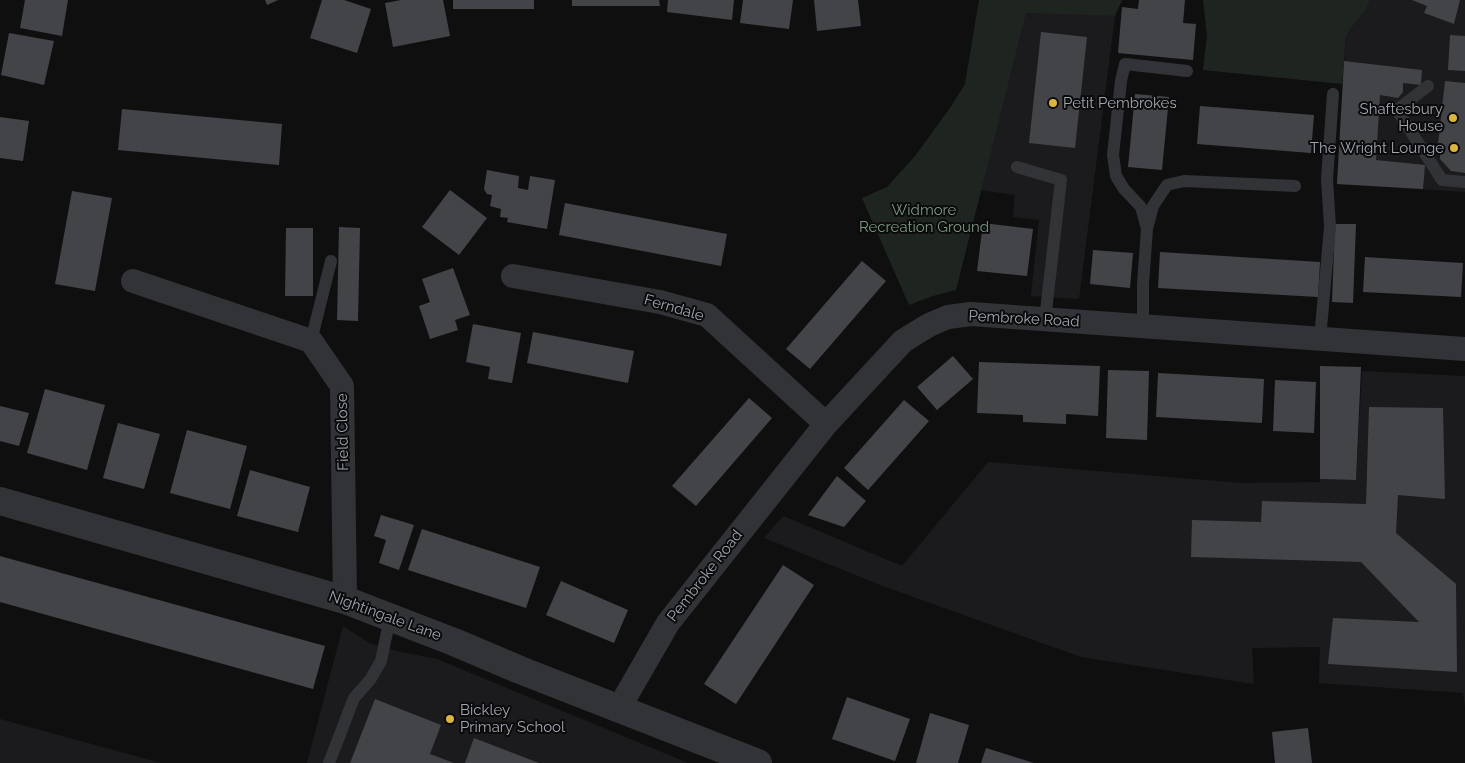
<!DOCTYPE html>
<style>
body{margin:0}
canvas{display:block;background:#0f0f10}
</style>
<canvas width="1465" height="763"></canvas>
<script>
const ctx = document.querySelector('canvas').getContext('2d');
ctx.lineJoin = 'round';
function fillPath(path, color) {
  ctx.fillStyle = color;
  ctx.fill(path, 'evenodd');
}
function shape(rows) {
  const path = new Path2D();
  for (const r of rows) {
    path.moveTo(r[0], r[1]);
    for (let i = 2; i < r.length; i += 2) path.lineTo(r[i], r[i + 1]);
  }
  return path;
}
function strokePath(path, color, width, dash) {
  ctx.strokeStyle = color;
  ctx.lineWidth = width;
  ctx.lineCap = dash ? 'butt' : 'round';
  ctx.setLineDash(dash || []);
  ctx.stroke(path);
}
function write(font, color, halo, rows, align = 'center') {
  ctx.font = font + ' Raleway,sans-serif';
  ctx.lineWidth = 4;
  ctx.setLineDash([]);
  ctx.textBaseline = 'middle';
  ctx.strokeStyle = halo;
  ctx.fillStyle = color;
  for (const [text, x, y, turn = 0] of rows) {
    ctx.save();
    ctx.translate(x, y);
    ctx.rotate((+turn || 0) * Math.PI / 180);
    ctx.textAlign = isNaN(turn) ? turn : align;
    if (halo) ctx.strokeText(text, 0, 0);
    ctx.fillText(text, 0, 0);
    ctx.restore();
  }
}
const built = shape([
 [1370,0,1465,0,1465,192,1337,184,1346,38,1349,31,1367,8],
 [1026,12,1115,16,1079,299,1031,296,1039,220,1013,217,1015,195,980,190],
 [1362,371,1465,376,1465,707,1463,693,1319,683,1320,647,1252,648,1254,684,1081,657,883,586,764,538,783,516,902,566,988,462,1241,483,1320,482,1320,479,1356,480],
 [343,626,369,643,396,651,437,659,688,763,307,763],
 [0,719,161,763,0,763]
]);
const green = shape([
 [979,0,1122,0,1115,16,1026,13,956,290,933,296,909,305,862,198,887,187,915,156,950,108,965,84],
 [1203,0,1370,0,1367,8,1349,31,1346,38,1342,84,1203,70,1207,36]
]);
const building = shape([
 [25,0,68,0,62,36,20,28],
 [265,0,278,0,267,5],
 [322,0,344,0,371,9,357,53,310,38],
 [401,0,443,0,450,36,393,47,385,3],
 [453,0,534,0,534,9,453,9],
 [572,0,659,0,660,6,572,6],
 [668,0,734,0,732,20,667,12],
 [743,0,793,0,789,29,740,23],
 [814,0,858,0,861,26,817,31],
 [1139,0,1185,0,1183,23,1196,24,1193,60,1118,53,1122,7,1138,9],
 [1412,0,1460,0,1454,24,1424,13,1427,6],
 [1041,32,1087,37,1075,148,1029,143],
 [9,33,54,41,44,85,1,75],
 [1450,35,1465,36,1465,71,1448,70],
 [1344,61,1422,70,1421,85,1403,83,1403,92,1398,98,1380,95,1376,160,1425,165,1423,189,1337,184],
 [1445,81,1465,83,1465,173,1451,171,1440,159,1440,153,1437,153],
 [1135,94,1169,97,1162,170,1128,167],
 [1200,106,1314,115,1311,153,1197,144],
 [122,109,282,124,279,165,118,150],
 [0,117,29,121,23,161,0,158],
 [487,170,519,176,518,188,528,190,530,176,555,180,547,229,507,222,508,218,500,217,501,209,490,206,492,195,487,194,484,189],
 [450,190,487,218,459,255,422,227],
 [72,191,112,198,95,291,55,284],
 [565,203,727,234,721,266,559,235],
 [983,223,1033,229,1027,276,977,271],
 [1335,224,1356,224,1353,303,1332,302],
 [339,227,360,228,358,321,337,320],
 [286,228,313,228,313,296,285,296],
 [1093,250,1133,253,1130,288,1090,284],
 [1160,252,1320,262,1318,297,1158,288],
 [1365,257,1463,263,1461,297,1363,292],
 [862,261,886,281,810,369,786,349],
 [453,268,470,315,455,320,458,330,430,339,419,306,430,302,422,279],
 [473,324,521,333,512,383,488,379,490,367,466,362],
 [533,332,634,351,628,383,527,363],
 [953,356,973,379,937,410,917,387],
 [979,362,1100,366,1098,416,1066,414,1066,424,1023,422,1023,415,977,413],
 [1320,366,1361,367,1356,480,1320,479],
 [1108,370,1149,371,1147,440,1106,438],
 [1158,373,1264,379,1262,423,1156,417],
 [1275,380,1316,382,1314,433,1273,431],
 [45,389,105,405,87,470,27,453],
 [749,398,772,418,696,506,672,486],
 [904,400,929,421,868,490,844,468],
 [0,406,29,413,19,446,0,441],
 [1369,407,1443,408,1445,499,1398,495,1396,533,1456,584,1457,672,1328,664,1333,618,1419,622,1361,562,1191,557,1192,520,1261,522,1262,501,1366,504],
 [118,423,160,434,144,489,103,478],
 [187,430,247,446,230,509,170,493],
 [250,470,310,487,298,532,237,516],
 [837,476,866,501,844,527,808,515],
 [381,515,414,525,399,570,379,563,386,540,374,536],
 [422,529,540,567,526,608,408,570],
 [0,556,325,646,313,689,0,602],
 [783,565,814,585,736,704,704,684],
 [561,581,628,610,614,643,546,615],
 [847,697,910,719,895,761,832,739],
 [375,699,441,725,430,754,454,763,350,763],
 [930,713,969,725,958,763,916,763],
 [1308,728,1312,763,1275,763,1272,732],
 [474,738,539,763,465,763],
 [986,748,1034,763,981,763]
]);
const service = shape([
 [1428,86,1397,110,1442,180,1465,182],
 [1017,167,1061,180,1045,320],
 [1147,229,1141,207,1124,189,1116,176,1113,155,1121,81,1125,64,1187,71],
 [1143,327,1143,284,1147,229,1153,206,1167,185,1184,181,1295,186],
 [1320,339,1330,227,1327,179,1333,94],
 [311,341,331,261],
 [329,763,354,698,370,680,381,661,390,618]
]);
const minor = shape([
 [513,276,660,302,707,315,826,424],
 [133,281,311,341,342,386,345,600],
 [619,708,668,623,826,424,903,341,929,325,948,317,971,314,1465,349]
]);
const tertiary = shape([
 [0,501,345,600,454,642,520,670,758,763]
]);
const markers = [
 [1053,103,5,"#deb539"],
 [1453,118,5,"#deb539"],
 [1454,148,5,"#deb539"],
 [450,719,5,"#deb539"]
];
const poiNames = [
 ["Petit Pembrokes",1063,103],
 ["Shaftesbury",1443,109,"right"],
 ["House",1443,126,"right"],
 ["The Wright Lounge",1444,148,"right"],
 ["Bickley",460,710],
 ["Primary School",460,727]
];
const parkNames = [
 ["Widmore",924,210],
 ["Recreation Ground",924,227]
];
const streetNames = [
 ["Ferndale",674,308,16],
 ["Pembroke Road",1024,319,3],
 ["Field Close",343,432,-91],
 ["Pembroke Road",705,576,-52],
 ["Nightingale Lane",385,616,20]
];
fillPath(built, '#1b1b1d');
fillPath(green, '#1e241f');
fillPath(building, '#434448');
strokePath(service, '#323337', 12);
strokePath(minor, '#323337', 24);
strokePath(tertiary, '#323337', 28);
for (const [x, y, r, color] of markers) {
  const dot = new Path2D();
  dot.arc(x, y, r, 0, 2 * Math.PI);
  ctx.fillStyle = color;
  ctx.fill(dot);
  strokePath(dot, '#0a0a0b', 2);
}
write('15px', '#a1a5b0', '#0a0a0b', poiNames, 'left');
write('15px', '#7a997f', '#0a0a0b', parkNames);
write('15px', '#a1a5b0', '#0a0a0b', streetNames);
</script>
